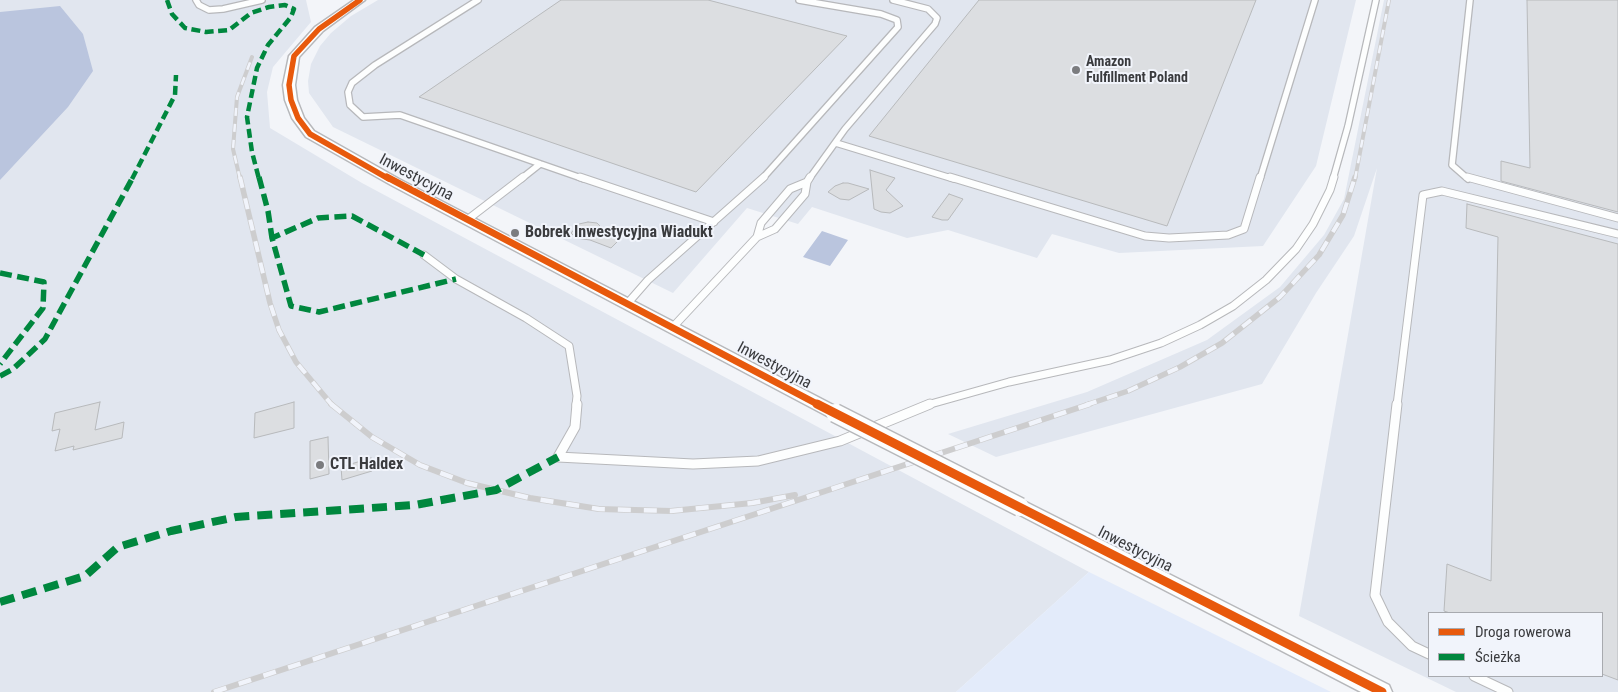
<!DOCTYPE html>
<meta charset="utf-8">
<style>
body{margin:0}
#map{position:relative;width:1618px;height:692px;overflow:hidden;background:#f3f5f9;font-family:"Roboto Condensed",sans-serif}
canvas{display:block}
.legend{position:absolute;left:1428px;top:612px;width:175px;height:65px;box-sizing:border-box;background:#f1f4fb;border:1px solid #a8aaaf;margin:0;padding:6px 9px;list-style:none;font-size:15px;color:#3a3b3e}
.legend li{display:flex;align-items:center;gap:10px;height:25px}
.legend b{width:25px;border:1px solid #a8aaaf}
</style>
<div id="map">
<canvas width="1618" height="692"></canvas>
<ul class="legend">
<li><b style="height:6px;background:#e8590c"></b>Droga rowerowa</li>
<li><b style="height:6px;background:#00873e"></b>Ścieżka</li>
</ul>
</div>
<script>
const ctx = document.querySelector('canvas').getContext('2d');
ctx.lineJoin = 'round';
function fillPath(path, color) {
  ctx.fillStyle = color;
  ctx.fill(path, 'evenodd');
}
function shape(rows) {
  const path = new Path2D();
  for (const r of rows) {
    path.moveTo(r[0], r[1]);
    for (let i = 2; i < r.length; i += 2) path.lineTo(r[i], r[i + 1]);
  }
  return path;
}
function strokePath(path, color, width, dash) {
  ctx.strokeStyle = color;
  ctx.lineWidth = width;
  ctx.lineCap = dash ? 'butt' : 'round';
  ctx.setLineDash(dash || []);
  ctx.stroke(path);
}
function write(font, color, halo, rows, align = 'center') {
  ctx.font = font + ' "Roboto Condensed",sans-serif';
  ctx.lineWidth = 4;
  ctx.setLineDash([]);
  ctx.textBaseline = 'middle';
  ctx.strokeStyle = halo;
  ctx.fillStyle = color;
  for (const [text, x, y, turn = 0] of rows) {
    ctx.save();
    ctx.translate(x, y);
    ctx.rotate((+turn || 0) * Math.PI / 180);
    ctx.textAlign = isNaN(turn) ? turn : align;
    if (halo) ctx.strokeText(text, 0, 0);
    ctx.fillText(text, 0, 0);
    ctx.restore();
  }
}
const built = shape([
 [0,0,306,0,311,22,273,67,267,92,270,128,362,183,1089,572,956,692,0,692],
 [378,0,1356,0,1316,166,1263,246,1119,253,1052,234,1037,258,948,230,907,238,812,207,798,224,747,208,673,293,333,127,309,93,308,81,311,64,320,46,331,33,351,16],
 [1384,0,1618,0,1618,692,1456,692,1299,616,1377,168,1354,236,1316,293,1262,384,996,457,948,434,1087,392,1207,340,1280,287,1324,235,1344,199],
 [1429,613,1602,613,1602,676,1429,676]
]);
const green = shape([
 [1089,572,1331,692,956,692]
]);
const water = shape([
 [60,6,83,34,93,71,68,107,0,180,0,12],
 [822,231,848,240,830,266,803,257]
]);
const building = shape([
 [561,0,708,0,847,36,696,192,419,97,561,0],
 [979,0,1256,0,1167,226,869,136,979,0],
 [1527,0,1618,0,1618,212,1501,181,1501,161,1530,168,1527,0],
 [870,170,895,178,886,190,903,206,890,213,881,212,874,209,870,170],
 [843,183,848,183,869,189,849,200,840,199,828,192,835,186,843,183],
 [949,194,963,199,948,220,942,220,932,217,949,194],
 [1467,204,1618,244,1618,680,1602,674,1602,613,1450,613,1444,611,1447,564,1491,581,1498,237,1466,228,1467,204],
 [588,222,597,223,601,227,624,235,611,248,590,240,576,238,571,233,579,224,588,222],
 [100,402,95,430,124,422,122,438,73,450,74,446,55,451,60,429,52,431,55,413,100,402],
 [294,402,294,428,254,438,255,413,294,402],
 [328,437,329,474,310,479,310,441,328,437],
 [371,458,372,471,342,480,341,467,371,458]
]);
const laneFar2 = shape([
 [196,0,199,5,209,10,223,9,262,0],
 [478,0,375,65,352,83,348,92,350,105,363,117,400,115,584,179],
 [836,143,954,179],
 [521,179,540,164],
 [762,179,898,27,897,20,881,14,799,0],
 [809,179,845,129,935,24,937,18,928,9,893,0],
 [1260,179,1315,0],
 [1333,179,1348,126,1376,0],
 [1468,179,1452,165,1470,0]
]);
const laneFar1 = shape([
 [580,177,714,222],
 [950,177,1145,236,1169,238,1228,235,1244,229,1260,177],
 [1467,177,1618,218],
 [467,220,523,177],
 [757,237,761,223,790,189,807,182,810,177],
 [424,255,456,279,526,318,569,346,577,396,576,405],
 [627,304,648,280,764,177],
 [672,328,757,237,775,229,805,194,807,182],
 [927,405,1009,382,1110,360,1161,343,1200,325,1233,306,1266,280,1296,249,1313,224,1330,190,1334,177],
 [1397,405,1423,195,1442,191,1618,234]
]);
const lane = shape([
 [577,404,575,427,558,457,693,464,758,461,840,441,930,404],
 [1397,404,1375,595,1388,622,1412,646,1429,654],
 [1474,676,1508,692]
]);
const street = shape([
 [354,0,365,0,323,31,299,57,295,85,297,100,304,118,314,131,399,179,841,409,843,413,841,417,835,419,829,417,391,185,306,137,292,118,285,100,283,85,289,56,315,27,354,0],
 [1020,499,1389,685,1392,692,1361,692,1014,512,1011,507,1014,502,1020,499]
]);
const railFar2 = shape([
 [240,179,233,149,237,97,252,57],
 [1355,179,1389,0]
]);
const railFar1 = shape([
 [240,177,270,303,279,330,296,362,332,405],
 [1086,405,1128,391,1180,367,1222,343,1280,297,1319,255,1343,215,1355,177]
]);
const rail = shape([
 [331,404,372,437,420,465,467,483,530,498,599,509,671,511,752,503,795,495],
 [214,692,1090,404]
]);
const streetBridge = shape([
 [835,413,1020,507]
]);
const quietFar2 = shape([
 [167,0,172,14,185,28,206,32,229,30,251,13,269,7,285,5,294,9,291,17,268,45,257,68,247,117,252,152,259,179],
 [132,179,175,95,176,75]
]);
const quietFar1 = shape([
 [259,177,268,211,272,238],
 [424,255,352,216,318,218,272,238,291,306,319,312,456,279],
 [0,273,44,282,43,308,0,364],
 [0,376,13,369,45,339,133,177]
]);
const quiet = shape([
 [0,602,85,576,118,547,171,531,236,517,415,505,496,490,558,457]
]);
const cyclewayFar2 = shape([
 [360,0,319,29,294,56,289,85,291,100,298,118,310,134,389,179]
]);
const cyclewayFar1 = shape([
 [387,177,819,405]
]);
const cycleway = shape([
 [817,404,1382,692]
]);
const markers = [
 [1076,70,5,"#7b7c7f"],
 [515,233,5,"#7b7c7f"],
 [320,465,5,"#7b7c7f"]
];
const farPoinames = [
 ["Amazon",1086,62],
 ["Fulfillment Poland",1086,78]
];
const streetNames = [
 ["Inwestycyjna",416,178,28],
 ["Inwestycyjna",774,366,28],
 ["Inwestycyjna",1135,550,27]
];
const poiNames = [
 ["Bobrek Inwestycyjna Wiadukt",525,233],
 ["CTL Haldex",330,465]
];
fillPath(built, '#e1e6ef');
fillPath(green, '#e3ebfa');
fillPath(water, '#bac5de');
fillPath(building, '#dcdee1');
strokePath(building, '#b8babc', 1);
strokePath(laneFar2, '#b7b8bb', 8);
strokePath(laneFar1, '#b7b8bb', 9);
strokePath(lane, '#b7b8bb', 11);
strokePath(street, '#b7b8bb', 3);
strokePath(laneFar2, '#fdfefe', 5.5);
strokePath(laneFar1, '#fdfefe', 7);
strokePath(lane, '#fdfefe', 9);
fillPath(street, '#fdfefe');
strokePath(railFar2, '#cdcdce', 4);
strokePath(railFar1, '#cdcdce', 5.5);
strokePath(rail, '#cdcdce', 6);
strokePath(railFar2, '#f1f4fb', 2.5, [8]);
strokePath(railFar1, '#f1f4fb', 4, [11]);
strokePath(rail, '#f1f4fb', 4.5, [13]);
strokePath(streetBridge, '#b7b8bb', 21, []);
strokePath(streetBridge, '#fdfefe', 18);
strokePath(quietFar2, '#00873e', 4.5, [9, 4.5]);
strokePath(quietFar1, '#00873e', 5.5, [12, 5.5]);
strokePath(quiet, '#00873e', 8, [15, 8]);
strokePath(cyclewayFar2, '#e8590c', 5.5);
strokePath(cyclewayFar1, '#e8590c', 7);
strokePath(cycleway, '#e8590c', 9);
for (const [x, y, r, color] of markers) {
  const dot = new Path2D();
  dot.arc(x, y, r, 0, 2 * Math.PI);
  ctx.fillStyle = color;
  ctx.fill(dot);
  strokePath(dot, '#f1f4fb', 2);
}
write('bold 14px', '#3a3b3e', '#f1f4fb', farPoinames, 'left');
write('16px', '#3a3b3e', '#f1f4fb', streetNames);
write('bold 16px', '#3a3b3e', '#f1f4fb', poiNames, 'left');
</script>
